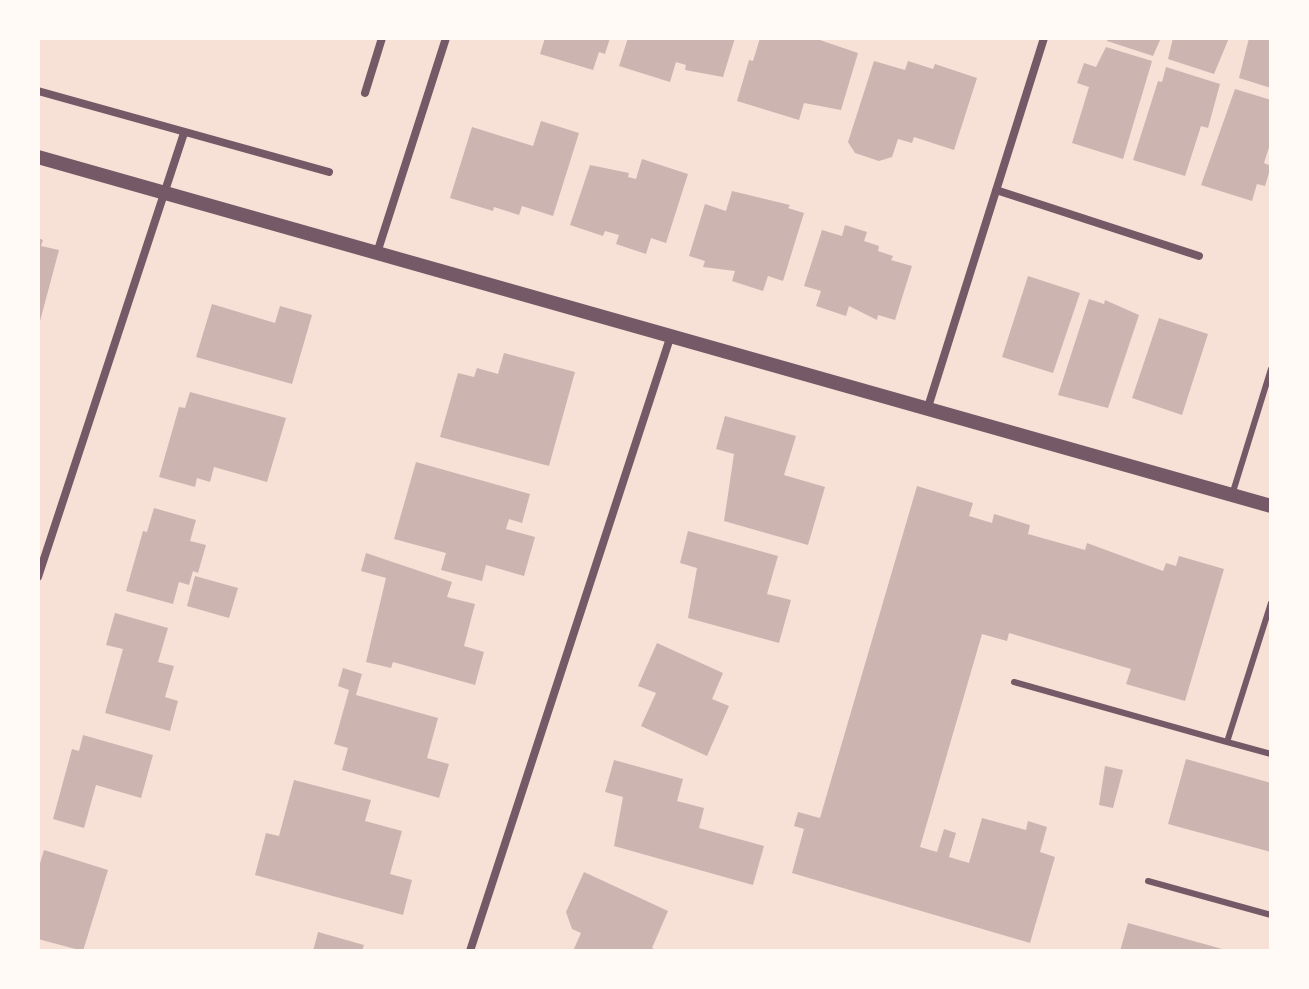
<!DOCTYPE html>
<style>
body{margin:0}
#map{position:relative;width:1309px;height:989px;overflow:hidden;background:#f7e1d7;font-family:Quicksand,sans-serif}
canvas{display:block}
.frame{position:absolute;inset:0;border:40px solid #fffaf5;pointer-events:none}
</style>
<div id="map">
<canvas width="1309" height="989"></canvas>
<div class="frame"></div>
</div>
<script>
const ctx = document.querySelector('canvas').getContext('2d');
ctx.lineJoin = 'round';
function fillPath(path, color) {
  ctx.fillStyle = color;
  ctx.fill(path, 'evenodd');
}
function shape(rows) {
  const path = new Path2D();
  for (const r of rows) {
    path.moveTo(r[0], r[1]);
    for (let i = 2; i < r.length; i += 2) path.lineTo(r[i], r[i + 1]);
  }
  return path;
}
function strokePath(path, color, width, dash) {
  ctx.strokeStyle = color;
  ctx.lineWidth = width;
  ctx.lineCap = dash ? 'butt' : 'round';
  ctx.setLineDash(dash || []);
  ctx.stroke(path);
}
const building = shape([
 [545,38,610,38,605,54,599,52,593,70,540,54],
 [628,38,735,38,723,77,685,70,686,65,676,62,670,82,619,66],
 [760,38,814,38,858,53,841,110,804,103,799,120,737,101,749,60,753,61],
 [1108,38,1161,38,1153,56,1107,41],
 [1173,38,1229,38,1214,74,1168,59],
 [1249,38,1271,38,1271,88,1239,78],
 [1106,47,1152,61,1123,159,1072,143,1089,87,1077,83,1084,63,1096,67],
 [874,61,905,70,908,61,933,69,935,64,977,78,954,150,914,137,912,143,898,139,892,157,879,161,855,153,848,142],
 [1166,67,1220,84,1208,128,1201,126,1185,176,1133,160,1158,81,1162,82],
 [1235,89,1271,100,1271,141,1264,163,1271,166,1265,186,1257,184,1252,201,1201,185],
 [541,121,579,133,553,216,522,206,519,215,494,207,493,211,450,198,472,127,533,146],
 [642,159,688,174,666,243,651,238,646,254,616,244,619,235,605,231,603,236,570,225,590,165,629,173,628,177,636,179],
 [732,191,790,205,788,208,804,213,783,281,768,276,763,291,732,281,735,271,703,267,705,261,689,256,705,204,726,211],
 [845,225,867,232,864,241,879,246,878,251,893,256,891,260,912,266,895,320,878,315,877,320,849,306,846,316,816,306,821,291,804,286,822,230,842,236],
 [38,238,43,240,41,246,59,250,39,325],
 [1028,276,1080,293,1053,373,1002,357],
 [1089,299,1104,304,1105,300,1139,315,1108,408,1058,395],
 [212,304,275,323,280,306,312,315,292,384,196,357],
 [1159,318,1208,334,1182,415,1132,398],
 [504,353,575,372,549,466,440,437,458,373,474,377,477,368,498,374],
 [190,392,286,418,267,482,214,467,210,482,197,478,195,487,159,477,179,407,185,408],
 [725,416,796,436,784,475,825,487,808,545,724,521,734,454,716,449],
 [416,462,530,494,522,523,509,519,506,529,535,537,524,576,486,565,482,581,441,570,446,553,394,539],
 [917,486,973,503,969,516,992,523,994,514,1030,525,1028,534,1085,550,1087,543,1163,571,1166,563,1176,566,1179,556,1224,569,1185,701,1126,684,1131,669,1009,633,1007,641,982,634,920,847,937,852,944,829,956,833,949,857,969,863,982,818,1026,830,1028,821,1047,827,1040,852,1055,857,1030,943,792,873,804,829,794,826,798,812,820,818],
 [154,508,196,520,190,541,206,545,198,573,193,571,189,585,179,582,173,604,126,591,143,531,147,532],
 [688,531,778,556,767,594,791,600,779,643,688,618,697,568,680,563],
 [366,553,452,582,447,597,475,604,464,646,484,652,475,685,393,662,391,668,366,662,386,578,361,571],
 [195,576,238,588,229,618,187,606],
 [115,613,168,628,158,662,174,666,165,697,178,701,170,731,105,713,123,649,106,645],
 [657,643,723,673,712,699,729,706,707,756,641,726,656,693,638,686],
 [343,668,362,674,356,695,438,718,427,758,449,764,439,798,342,770,348,748,334,744,349,690,338,686],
 [83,735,153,755,141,798,96,785,84,828,53,819,72,749,79,751],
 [1186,759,1271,783,1271,852,1168,824],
 [614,760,683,779,677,801,704,808,699,828,764,846,753,885,614,846,623,797,605,792],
 [1105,766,1123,770,1113,808,1099,805],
 [294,780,371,800,365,821,402,831,390,874,412,880,403,915,255,875,266,833,279,836],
 [44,850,108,870,83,951,38,939,38,870],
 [584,872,668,911,652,948,658,951,573,951,581,933,572,929,566,912],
 [1128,923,1226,950,1226,951,1120,951],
 [318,932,364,945,362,951,313,951]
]);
const service = shape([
 [1232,495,1271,369],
 [1014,682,1227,742,1271,603],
 [1227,742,1271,754],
 [1148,881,1271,915]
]);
const minor = shape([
 [38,91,329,172],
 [365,93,382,38],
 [996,190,1199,256],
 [377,253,446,38],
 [928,407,1044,38],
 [38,577,184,133],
 [470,951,671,335]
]);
const tertiary = shape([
 [38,157,1271,506]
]);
fillPath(building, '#ccb4b1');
strokePath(service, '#755966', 6);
strokePath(minor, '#755966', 8);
strokePath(tertiary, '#755966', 14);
</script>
